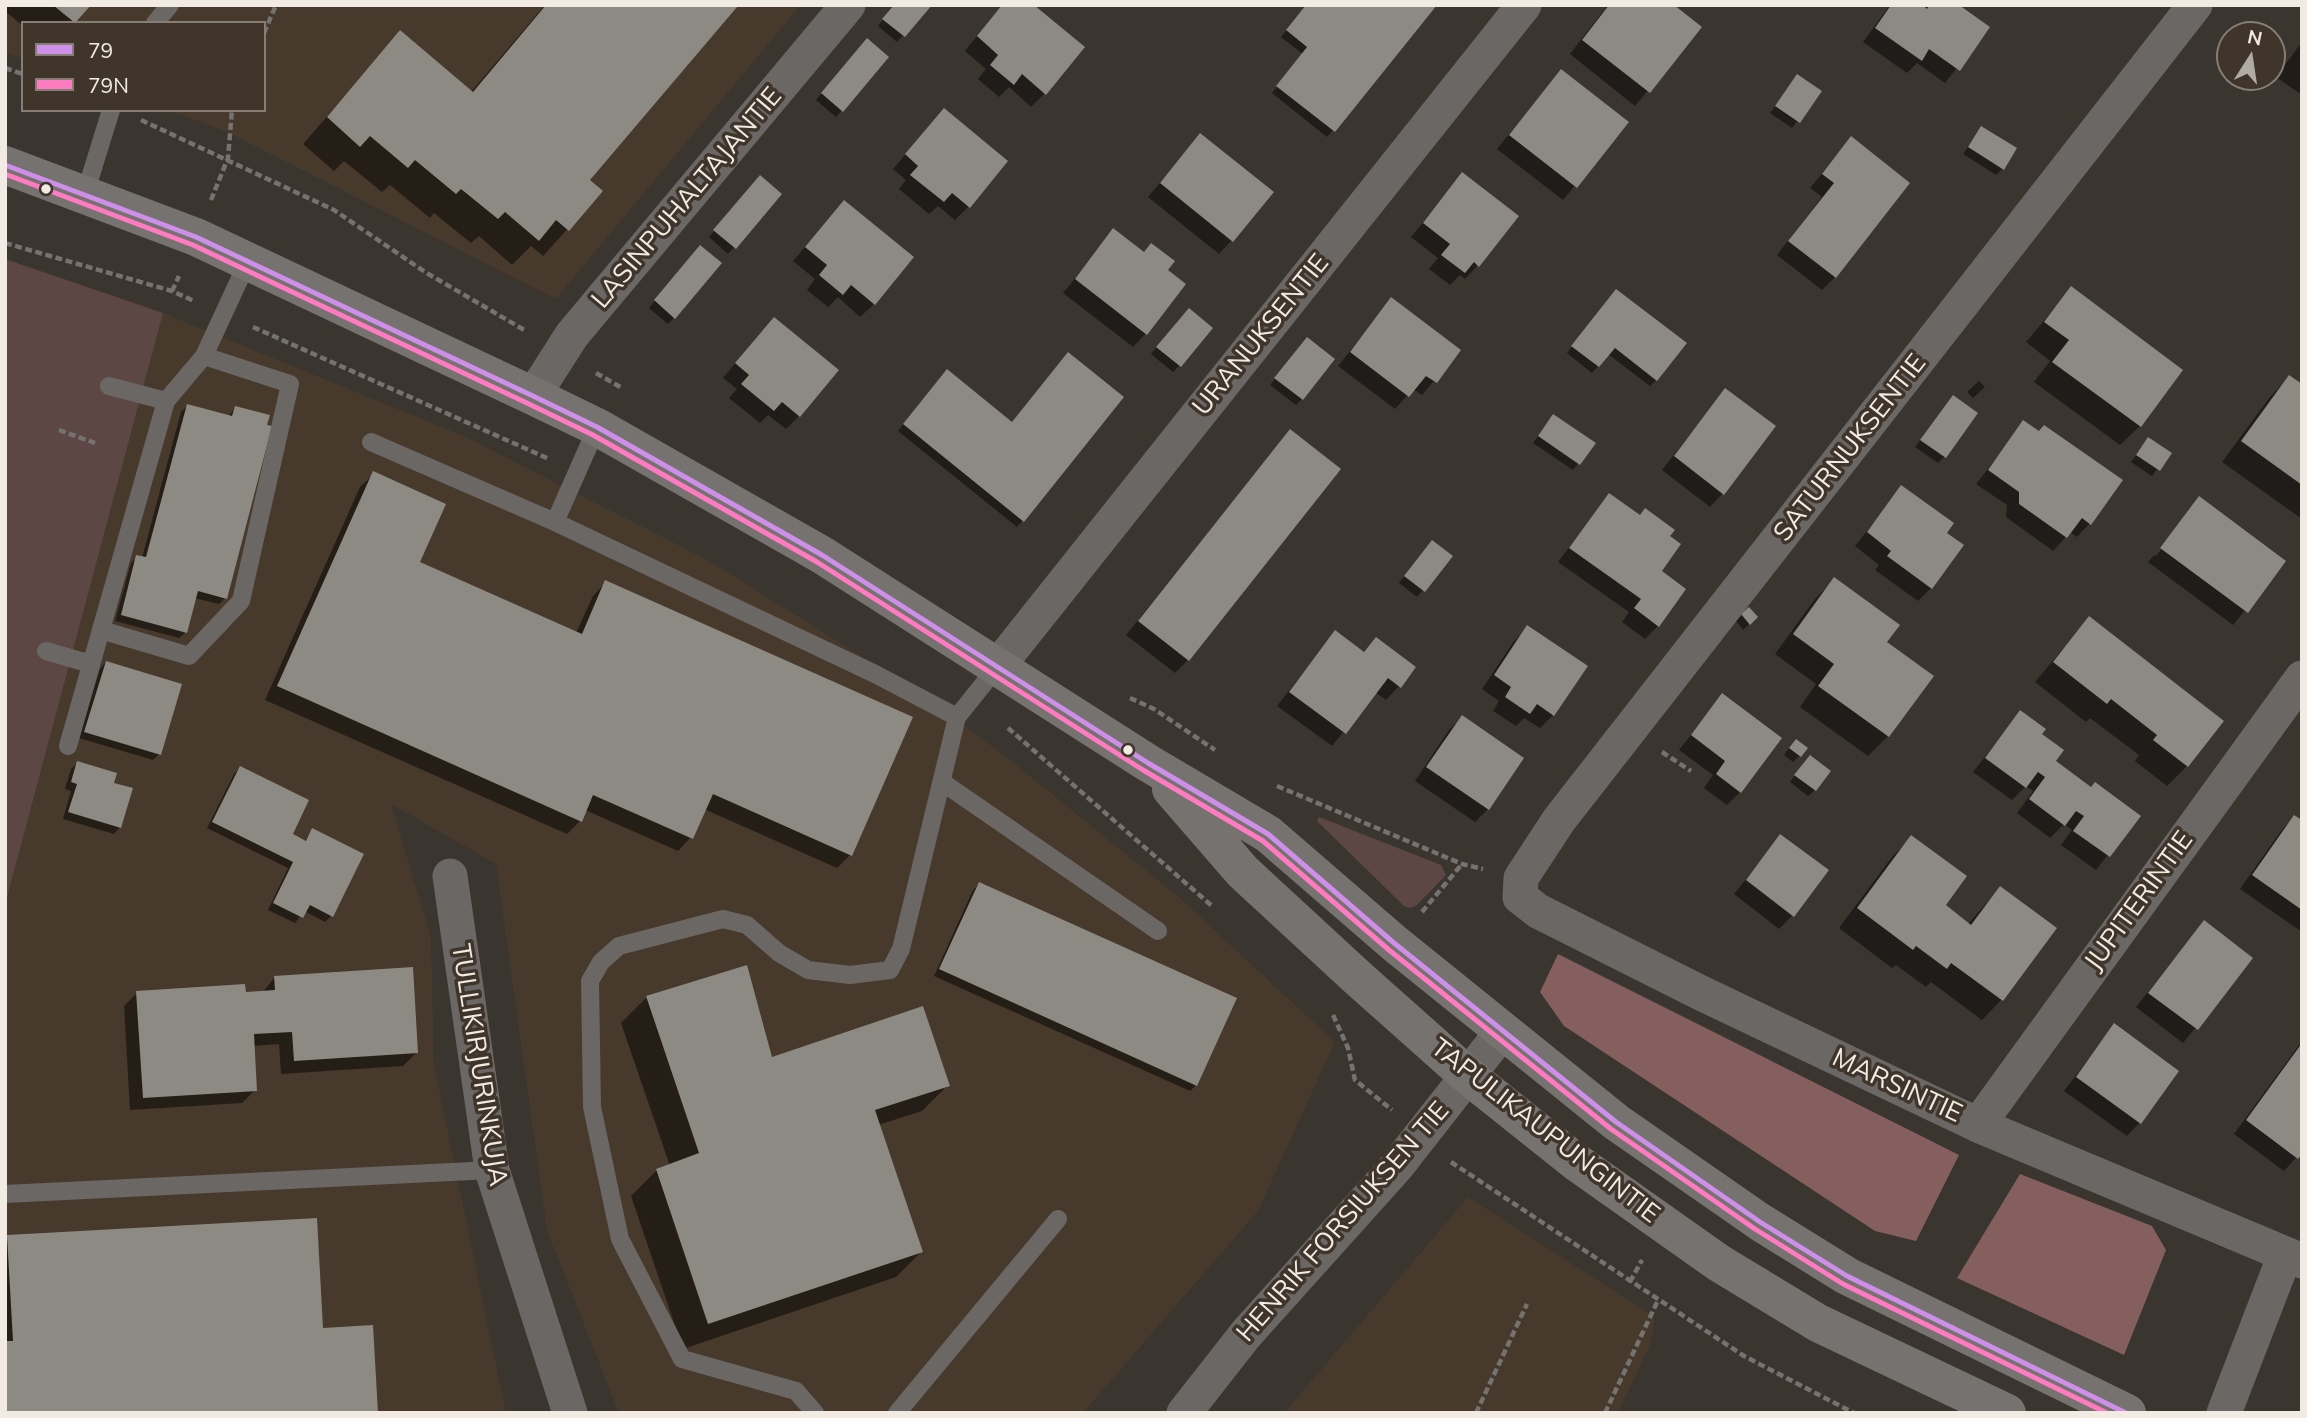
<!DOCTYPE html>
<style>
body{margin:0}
#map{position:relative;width:2307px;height:1418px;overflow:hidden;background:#3a352f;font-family:Mulish,sans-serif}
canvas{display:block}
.frame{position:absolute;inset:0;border:7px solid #f1ebe4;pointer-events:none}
.legend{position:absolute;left:21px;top:21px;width:245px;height:91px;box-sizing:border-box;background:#3f352a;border:2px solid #867e74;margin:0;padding:9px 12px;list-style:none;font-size:21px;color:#f1ebe4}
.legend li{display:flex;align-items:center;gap:14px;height:35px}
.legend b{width:35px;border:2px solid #867e74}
.north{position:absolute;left:2216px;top:21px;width:70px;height:70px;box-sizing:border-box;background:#3f352a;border:2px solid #867e74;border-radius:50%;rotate:12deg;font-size:19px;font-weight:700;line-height:28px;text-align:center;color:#f1ebe4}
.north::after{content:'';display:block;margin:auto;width:24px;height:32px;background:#b1aba5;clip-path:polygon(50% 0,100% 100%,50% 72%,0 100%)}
</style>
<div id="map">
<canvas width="2307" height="1418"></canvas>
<div class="frame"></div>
<ul class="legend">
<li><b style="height:9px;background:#ce8fe9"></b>79</li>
<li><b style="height:9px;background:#fe7ac1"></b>79N</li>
</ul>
<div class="north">N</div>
</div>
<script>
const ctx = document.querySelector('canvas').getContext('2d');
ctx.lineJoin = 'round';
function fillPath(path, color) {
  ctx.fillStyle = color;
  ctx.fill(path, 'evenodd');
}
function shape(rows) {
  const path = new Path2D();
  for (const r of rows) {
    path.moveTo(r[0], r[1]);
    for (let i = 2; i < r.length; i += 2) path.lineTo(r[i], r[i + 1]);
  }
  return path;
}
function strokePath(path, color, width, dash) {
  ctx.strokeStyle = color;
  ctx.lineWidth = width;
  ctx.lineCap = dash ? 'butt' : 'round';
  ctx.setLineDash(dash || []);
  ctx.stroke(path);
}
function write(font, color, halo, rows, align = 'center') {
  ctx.font = font + ' Mulish,sans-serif';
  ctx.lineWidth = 7;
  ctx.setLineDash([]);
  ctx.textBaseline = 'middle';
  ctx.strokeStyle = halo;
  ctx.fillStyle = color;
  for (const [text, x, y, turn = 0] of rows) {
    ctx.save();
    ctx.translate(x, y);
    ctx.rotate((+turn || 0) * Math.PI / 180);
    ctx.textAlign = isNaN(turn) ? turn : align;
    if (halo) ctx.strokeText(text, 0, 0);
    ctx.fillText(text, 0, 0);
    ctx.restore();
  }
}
const built = shape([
 [5,5,801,5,556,299,225,131,167,110,264,110,264,23,23,23,23,59,5,53],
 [163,313,464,436,708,560,930,699,1009,759,1180,898,1335,1042,1258,1211,1083,1413,619,1413,547,1231,496,864,391,804,431,937,434,1064,506,1413,5,1413,5,905],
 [1468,1197,1655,1317,1651,1343,1618,1413,1284,1413]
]);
const green = shape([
 [5,259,163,313,5,905],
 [1319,817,1441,865,1446,875,1417,905,1410,908,1404,906,1317,821]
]);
const forest = shape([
 [1558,954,1959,1155,1916,1241,1875,1231,1564,1026,1540,992],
 [2020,1174,2152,1226,2166,1250,2124,1355,1957,1278]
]);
const shadow = shape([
 [5,5,89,5,73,23,23,23,23,26,5,11],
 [545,5,734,7,587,181,601,192,543,256,531,246,512,265,479,236,471,243,434,213,430,218,390,185,382,192,344,161,334,171,303,144,400,33,471,92],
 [895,5,929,5,897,42,878,26],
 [1002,5,1045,93,1031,107,1009,87,999,97,978,79,986,69,965,51],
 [1307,5,1435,5,1327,137,1272,93,1303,54,1281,37],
 [1608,5,1671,5,1700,27,1635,106,1570,54],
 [1890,5,1919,5,1925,9,1928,5,1956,5,1988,28,1945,83,1917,63,1907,73,1863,42],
 [2302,42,2302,95,2276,77],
 [861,46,842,110,836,117,816,100],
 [1561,71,1627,122,1563,200,1497,149],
 [1797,76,1819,92,1792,128,1770,113],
 [944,110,968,207,955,220,938,206,929,214,899,189,906,180,893,169],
 [1981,128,2003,168,1996,175,1963,154],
 [1200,135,1232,240,1219,254,1148,197],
 [1851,139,1835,277,1822,290,1777,255,1822,197,1810,188],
 [1463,175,1478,265,1465,279,1460,275,1450,285,1429,269,1438,258,1411,237],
 [754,184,734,247,728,254,709,237],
 [844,202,874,304,860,317,838,297,828,307,807,290,815,279,793,261],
 [1114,231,1165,271,1146,333,1133,347,1063,293],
 [694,253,674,318,668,324,649,308],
 [2071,289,2140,426,2120,445,2034,382,2050,361,2026,342],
 [1610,297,1656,380,1650,386,1608,354,1592,373,1567,353],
 [1391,300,1459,351,1422,395,1413,389,1395,409,1338,366],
 [1183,316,1179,366,1173,372,1151,354],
 [761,332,799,416,786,429,768,415,760,423,729,398,737,389,723,378],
 [1301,345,1302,399,1296,405,1270,385],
 [941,377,1012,423,1023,520,1017,527,898,431],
 [2289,377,2302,386,2302,519,2222,462,2270,397],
 [1979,381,1985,387,1973,398,1967,392],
 [1725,390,1723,493,1710,507,1662,470],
 [1953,397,1944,457,1938,463,1915,447],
 [187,406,228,417,235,408,225,598,219,604,194,598,186,632,179,638,115,621,131,563,137,557,142,558,181,412],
 [1553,416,1593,443,1573,470,1533,443],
 [2024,423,2090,523,2077,537,2070,532,2053,551,2006,517,2007,505,1976,484],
 [1290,431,1188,660,1175,673,1126,635],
 [2148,439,2169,453,2152,476,2131,462],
 [374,474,418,563,576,633,593,596,606,582,850,855,837,868,704,809,691,837,678,851,585,810,580,821,567,834,265,700,360,487],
 [1902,487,1944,533,1931,588,1918,601,1875,570,1879,565,1855,546],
 [1609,495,1667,537,1659,571,1658,626,1645,639,1622,622,1629,612,1558,562],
 [2199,499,2284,562,2233,625,2148,562,2154,555,2156,556,2190,511,2187,511],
 [1432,542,1451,556,1417,597,1399,583],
 [1834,580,1888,736,1868,756,1800,707,1816,684,1775,654,1815,599],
 [1742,615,1756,617,1743,630,1736,621],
 [2089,618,2187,766,2167,786,2135,761,2139,755,2090,718,2086,722,2035,682],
 [1527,628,1553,715,1540,728,1524,718,1516,726,1493,711,1499,701,1482,689,1514,641],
 [1335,632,1362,653,1376,639,1399,686,1386,700,1375,692,1332,746,1277,706],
 [106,662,159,754,153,760,79,738,100,669],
 [1722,696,1740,792,1727,805,1704,788,1713,775,1679,750],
 [2020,713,2054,762,2090,789,2138,816,2096,870,2061,845,2072,830,2064,824,2050,838,2017,813,2033,791,2026,786,2012,800,1973,772],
 [1462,717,1488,809,1475,822,1415,781,1449,730],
 [1790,747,1806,749,1793,762,1784,755],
 [78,763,112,784,120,827,114,834,63,819,71,791,65,789,71,769],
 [1804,763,1815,790,1808,796,1790,782],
 [240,768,291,835,304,842,313,831,331,916,325,922,304,911,295,923,268,910,288,868,207,828,234,774],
 [2294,817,2302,823,2302,932,2240,889,2281,831],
 [1781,836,1793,915,1779,929,1734,894],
 [1912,837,1943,906,1968,924,2000,888,2054,929,2001,1000,1982,1020,1931,982,1926,987,1896,965,1892,968,1839,928,1892,857],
 [979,884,1196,1085,1190,1091,934,976,973,890],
 [2204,922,2251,958,2183,1043,2136,1007],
 [745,967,771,1059,948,1085,922,1111,878,1125,921,1252,896,1277,683,1349,631,1196,657,1170,670,1166,621,1023,646,998],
 [275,977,416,1053,403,1066,281,1074,279,1044,253,1046,255,1090,242,1103,130,1110,124,1006,137,993,262,993],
 [2114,1026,2140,1122,2127,1136,2064,1091],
 [2302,1041,2302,1151,2284,1171,2234,1134],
 [8,1236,321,1330,5,1413,5,1239]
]);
const building = shape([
 [53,5,91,5,75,23],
 [546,5,737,7,590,180,603,191,569,231,556,220,539,241,505,212,498,219,461,189,456,194,415,160,408,168,370,136,360,147,327,117,400,30,473,92],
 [894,5,932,5,905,37,882,19],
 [1002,5,1034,5,1085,47,1046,95,1022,74,1014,85,990,65,998,55,977,36],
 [1306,5,1437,5,1335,132,1276,86,1307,47,1286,30],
 [1609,5,1674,5,1702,27,1650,93,1582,40],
 [1891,5,1922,5,1927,9,1929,5,1959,5,1990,27,1960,71,1929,49,1922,61,1875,28],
 [867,38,889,57,843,112,821,93],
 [1561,69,1629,122,1577,188,1509,135],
 [1797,74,1822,91,1800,123,1775,106],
 [944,108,1008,161,970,208,952,193,944,202,910,175,918,166,905,154],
 [1981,126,2017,148,2004,170,1968,147],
 [1200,133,1274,192,1233,242,1160,183],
 [1851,136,1910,183,1836,278,1788,241,1834,183,1822,174],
 [1462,172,1519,216,1479,267,1474,262,1465,273,1441,255,1450,244,1423,223],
 [760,175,782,194,736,249,713,230],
 [844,200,914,257,875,305,851,285,843,295,819,275,827,265,805,247],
 [1113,228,1144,252,1151,243,1175,261,1168,270,1186,284,1147,335,1075,279],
 [700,245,722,263,675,319,654,300],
 [2071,286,2183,370,2141,427,2052,362,2069,340,2044,322],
 [1616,289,1687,343,1657,381,1615,348,1599,367,1571,346],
 [1391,297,1461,350,1437,383,1426,376,1409,397,1350,352],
 [1189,308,1213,328,1181,367,1156,347],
 [774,317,839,370,800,417,782,402,774,411,741,384,749,375,735,363],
 [1307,337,1335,359,1303,400,1274,378],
 [1068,352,1124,397,1024,522,903,424,947,369,1012,422],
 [2289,375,2302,384,2302,485,2241,441],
 [1725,388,1776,426,1724,495,1674,456],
 [1953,395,1978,413,1946,458,1920,440],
 [187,404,232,416,235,406,270,415,267,425,272,426,227,599,198,591,187,633,121,615,136,555,146,557],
 [1553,414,1596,443,1580,465,1538,436],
 [2023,420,2039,431,2044,425,2123,480,2091,525,2082,518,2067,538,2019,504,2019,492,1988,470],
 [1290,429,1341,469,1189,661,1138,621],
 [2148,437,2172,453,2160,471,2136,455],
 [373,471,446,504,420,562,582,634,605,580,913,717,852,856,713,794,693,839,593,795,582,822,277,686],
 [1901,485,1954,523,1947,533,1964,545,1932,589,1887,556,1891,551,1867,532],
 [1609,493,1640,515,1645,508,1675,530,1670,536,1681,544,1662,571,1686,589,1659,627,1634,608,1641,599,1569,548],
 [2199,496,2286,561,2248,613,2160,548],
 [1432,540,1453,556,1425,592,1404,576],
 [1834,577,1900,625,1887,642,1934,676,1889,737,1818,686,1834,664,1793,634],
 [1749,607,1758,617,1750,625,1741,614],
 [2089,616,2224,721,2188,767,2153,740,2157,735,2111,699,2107,704,2053,662],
 [1527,625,1588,666,1554,716,1537,704,1530,714,1505,697,1511,687,1494,675],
 [1335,630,1364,652,1376,637,1416,667,1401,688,1388,678,1346,734,1289,692],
 [106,661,182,684,161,755,84,732],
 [1722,693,1782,738,1741,793,1716,774,1725,761,1691,735],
 [2020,710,2046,729,2042,734,2064,750,2056,761,2091,787,2095,782,2141,816,2110,857,2073,831,2084,816,2076,811,2065,826,2029,799,2045,777,2038,772,2026,788,1985,758],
 [1462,715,1524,758,1489,810,1426,767],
 [1796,739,1808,748,1801,757,1789,748],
 [1810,755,1831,771,1816,791,1794,775],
 [77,761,117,773,114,783,133,788,121,828,68,812,77,784,71,782],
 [240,766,309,800,293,834,306,841,312,828,364,854,333,917,310,905,303,918,273,903,293,862,212,822],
 [2294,815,2302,820,2302,910,2252,875],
 [1780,834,1829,870,1794,917,1746,880],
 [1911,835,1967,876,1946,905,1971,925,2000,886,2057,928,2003,1001,1951,963,1947,969,1916,946,1913,950,1857,908],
 [979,882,1237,998,1197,1086,939,969],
 [2204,920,2253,958,2198,1030,2148,993],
 [747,965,772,1057,923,1006,950,1086,875,1110,923,1252,708,1324,656,1169,699,1153,646,996],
 [413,967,418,1053,294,1061,292,1032,254,1034,257,1091,143,1098,136,991,245,984,246,992,275,990,274,976],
 [2114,1023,2179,1071,2141,1124,2076,1077],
 [2302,1043,2302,1154,2298,1159,2246,1120],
 [317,1218,323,1328,373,1325,378,1413,5,1413,5,1341,13,1341,7,1235]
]);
const path = shape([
 [264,33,276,5],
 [5,68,23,74],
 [141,120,334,210,425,272,526,331],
 [211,200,228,158,232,110],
 [5,243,172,291,194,301],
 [172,291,179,276],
 [253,327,549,459],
 [596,373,622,388],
 [59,430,95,443],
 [1130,698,1154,709,1215,750],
 [1008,728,1212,906],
 [1662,752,1691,771],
 [1277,786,1462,864,1483,869],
 [1422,912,1462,864],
 [1333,1015,1348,1048,1355,1080,1392,1110],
 [1451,1162,1744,1356,1854,1413],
 [1630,1282,1642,1260],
 [1270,1413,1270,1412],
 [1476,1413,1527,1304],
 [1605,1413,1658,1300]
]);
const lane = shape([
 [155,23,170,5],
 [85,194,111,110],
 [109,386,166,401],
 [371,442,555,522,875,674,957,717],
 [555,522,597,427],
 [101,630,189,656,241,601,290,384,204,356],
 [46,651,91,664],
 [68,746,166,401,204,356,248,261],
 [942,782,1158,931],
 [5,1194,492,1170],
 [815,1413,796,1391,682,1359,620,1239,592,1107,590,981,601,962,619,946,723,919,747,925,779,953,808,970,850,975,890,970,901,949,957,717,998,666],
 [897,1413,1058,1219]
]);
const street = shape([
 [2195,5,1559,820,1521,878,1520,897,1538,911,1701,993,1978,1125,2302,1261],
 [533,396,572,335,848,5],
 [998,666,1524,5],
 [450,876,492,1170,570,1413],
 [1978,1125,2302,678],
 [1184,1413,1246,1334,1397,1166,1502,1032],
 [2224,1413,2285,1255]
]);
const secondary = shape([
 [5,165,196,237,533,396,597,427,822,555,1148,763,1268,834,1394,943,1616,1122,1760,1222,1847,1276,2127,1413],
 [1171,789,1243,872,1359,979,1467,1075,1576,1162,1719,1263,1818,1323,2007,1413]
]);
const bus1 = shape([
 [5,165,196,237,533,396,597,427,822,555,1148,763,1268,834,1394,943,1616,1122,1760,1222,1847,1276,2126,1413]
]);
const bus2 = shape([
 [5,174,193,245,529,404,593,435,817,562,1143,770,1263,841,1389,950,1611,1129,1755,1229,1843,1284,2107,1413]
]);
const markers = [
 [46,189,6,"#f1ebe4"],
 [1128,750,6,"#f1ebe4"]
];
const streetNames = [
 ["LASINPUHALTAJANTIE",687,198,-50],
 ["URANUKSENTIE",1261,335,-51],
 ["SATURNUKSENTIE",1850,448,-52],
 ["JUPITERINTIE",2139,901,-54],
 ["TULLIKIRJURINKUJA",479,1065,81],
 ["MARSINTIE",1897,1086,25],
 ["TAPULIKAUPUNGINTIE",1545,1131,38],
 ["HENRIK FORSIUKSEN TIE",1343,1222,-49]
];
fillPath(built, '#47392b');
fillPath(green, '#5d4745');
fillPath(forest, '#845f5e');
fillPath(shadow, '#0007');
fillPath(building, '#8d8a84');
strokePath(path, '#767270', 4.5, [7, 3.5]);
strokePath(lane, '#6a6765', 18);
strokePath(street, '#6a6765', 35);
strokePath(secondary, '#767270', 38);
strokePath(bus1, '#ce8fe9', 5);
strokePath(bus2, '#fe7ac1', 5);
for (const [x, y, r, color] of markers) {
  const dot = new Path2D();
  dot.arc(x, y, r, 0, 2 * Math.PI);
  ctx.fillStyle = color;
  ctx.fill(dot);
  strokePath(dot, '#3f352a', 2.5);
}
write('26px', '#f1ebe4', '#3f352a', streetNames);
</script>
